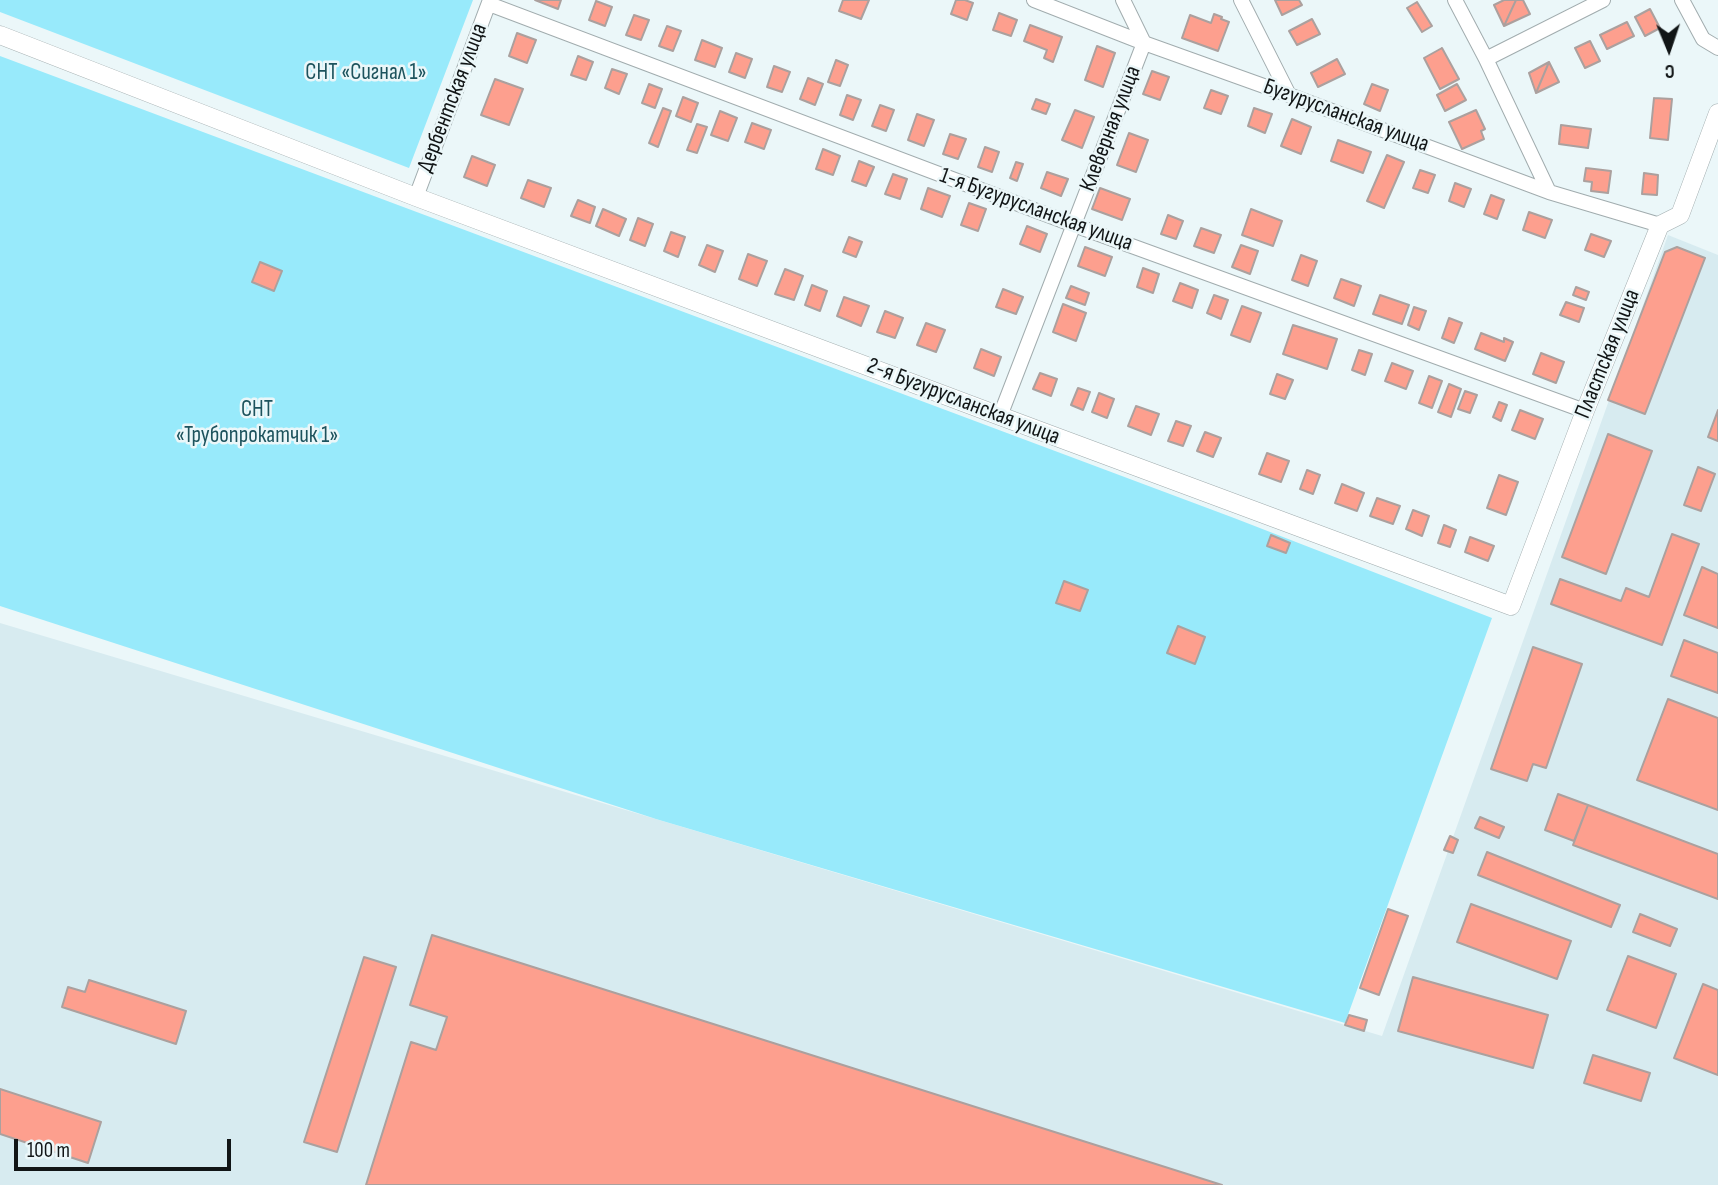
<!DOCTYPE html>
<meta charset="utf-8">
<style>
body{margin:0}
#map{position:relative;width:1718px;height:1185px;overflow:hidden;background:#ebf7f9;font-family:"Sofia Sans Condensed",sans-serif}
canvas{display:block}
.north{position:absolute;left:1634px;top:14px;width:70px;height:70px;-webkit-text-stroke:5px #ebf7f9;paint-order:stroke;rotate:178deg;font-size:19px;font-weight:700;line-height:28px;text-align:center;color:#111516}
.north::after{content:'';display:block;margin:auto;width:24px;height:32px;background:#111516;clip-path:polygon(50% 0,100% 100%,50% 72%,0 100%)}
.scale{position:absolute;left:14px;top:1139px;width:217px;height:32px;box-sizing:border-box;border:4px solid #111516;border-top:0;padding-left:9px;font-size:21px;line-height:24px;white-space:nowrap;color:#111516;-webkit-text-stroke:5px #ebf7f9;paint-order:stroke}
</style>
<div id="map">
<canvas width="1718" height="1185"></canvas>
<div class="north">С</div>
<div class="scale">100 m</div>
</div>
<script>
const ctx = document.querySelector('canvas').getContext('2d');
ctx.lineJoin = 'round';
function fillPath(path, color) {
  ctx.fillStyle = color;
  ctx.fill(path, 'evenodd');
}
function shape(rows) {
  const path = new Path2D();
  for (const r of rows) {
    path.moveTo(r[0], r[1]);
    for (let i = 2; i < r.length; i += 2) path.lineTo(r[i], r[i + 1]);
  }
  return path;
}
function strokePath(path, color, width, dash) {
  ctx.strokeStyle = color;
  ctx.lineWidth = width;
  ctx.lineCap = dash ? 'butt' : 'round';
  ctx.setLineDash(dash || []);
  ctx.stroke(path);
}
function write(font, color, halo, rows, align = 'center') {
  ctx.font = font + ' "Sofia Sans Condensed",sans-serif';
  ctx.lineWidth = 5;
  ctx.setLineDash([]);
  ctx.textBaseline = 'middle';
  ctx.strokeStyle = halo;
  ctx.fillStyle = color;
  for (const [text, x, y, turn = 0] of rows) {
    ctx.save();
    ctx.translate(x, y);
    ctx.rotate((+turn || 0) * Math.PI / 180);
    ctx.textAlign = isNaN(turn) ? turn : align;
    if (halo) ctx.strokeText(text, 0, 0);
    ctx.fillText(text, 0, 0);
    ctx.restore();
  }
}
const built = shape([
 [1668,235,1718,255,1718,1185,0,1185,0,623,1382,1036]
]);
const green = shape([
 [0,0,473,0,409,168,0,12],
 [0,56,1234,518,1492,618,1345,1023,656,819,0,606]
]);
const building = shape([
 [535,0,561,0,558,9,535,0],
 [843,0,869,0,861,19,839,11,843,0],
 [956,0,965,0,973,3,967,20,951,14,956,0],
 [1275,0,1299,0,1302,5,1282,15,1275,0],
 [1504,0,1516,0,1504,26,1494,5,1504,0],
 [1516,0,1523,0,1530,14,1504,26,1516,0],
 [596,1,612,7,605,26,589,20,596,1],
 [1417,2,1432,26,1422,32,1407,8,1417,2],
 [1650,9,1660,28,1645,36,1635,17,1650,9],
 [999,13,1017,20,1011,36,993,30,999,13],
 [1214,14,1222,17,1221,19,1229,22,1218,51,1182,38,1190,15,1211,23,1214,14],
 [634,15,649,20,641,40,626,35,634,15],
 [1312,19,1320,34,1297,45,1289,31,1312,19],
 [1627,22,1634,36,1607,49,1600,35,1627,22],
 [1030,25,1062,37,1053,62,1044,58,1047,50,1024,41,1030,25],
 [667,26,681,31,673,51,659,46,667,26],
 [517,33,536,40,527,63,509,56,517,33],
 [702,40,722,48,715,67,695,60,702,40],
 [1590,41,1600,61,1585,68,1575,48,1590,41],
 [1097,46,1115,53,1103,87,1085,80,1097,46],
 [1442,48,1459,79,1440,89,1424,58,1442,48],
 [736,53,752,59,745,78,729,72,736,53],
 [578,56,593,62,586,80,571,75,578,56],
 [1337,59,1345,74,1318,87,1311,73,1337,59],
 [836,60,848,65,840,86,828,82,836,60],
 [1549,62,1559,82,1536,93,1549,62],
 [1549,62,1536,93,1529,73,1549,62],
 [774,66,790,72,782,92,767,87,774,66],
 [612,69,627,74,619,94,605,88,612,69],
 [1152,71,1169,77,1160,100,1143,94,1152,71],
 [808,78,823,84,815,105,800,99,808,78],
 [495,79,523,89,509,125,481,115,495,79],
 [649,84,662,89,655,108,642,103,649,84],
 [1372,84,1388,90,1380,111,1364,104,1372,84],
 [1457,84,1466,100,1445,111,1437,95,1457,84],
 [1211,90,1228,96,1221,114,1204,108,1211,90],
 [847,95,861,100,853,120,840,115,847,95],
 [683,97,698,103,691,122,676,116,683,97],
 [1654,98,1672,99,1668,140,1650,138,1654,98],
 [1036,99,1050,104,1046,114,1032,109,1036,99],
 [880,105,894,110,886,131,872,126,880,105],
 [663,108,671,111,658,147,649,143,663,108],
 [1254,108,1272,114,1265,133,1248,126,1254,108],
 [1075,110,1094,117,1082,148,1062,140,1075,110],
 [1476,110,1485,129,1481,131,1484,139,1462,149,1449,122,1476,110],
 [720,111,737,118,728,141,711,135,720,111],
 [917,114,934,120,924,146,908,140,917,114],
 [1292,119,1311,127,1301,154,1281,146,1292,119],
 [752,123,771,130,764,149,745,142,752,123],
 [697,124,707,127,697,153,687,150,697,124],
 [1561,125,1591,129,1588,148,1559,144,1561,125],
 [1129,133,1148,140,1136,172,1117,165,1129,133],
 [950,134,966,139,958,159,943,154,950,134],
 [1338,140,1371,152,1363,173,1331,161,1338,140],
 [985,147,999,152,992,172,978,167,985,147],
 [823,149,840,156,833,175,816,169,823,149],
 [1387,155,1404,162,1384,208,1367,201,1387,155],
 [472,156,495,165,487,186,464,177,472,156],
 [859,161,874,167,866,186,852,181,859,161],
 [1016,162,1023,164,1017,181,1010,178,1016,162],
 [1586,168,1611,171,1608,193,1591,191,1592,182,1584,181,1586,168],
 [1420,170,1435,175,1428,193,1413,188,1420,170],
 [1047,172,1068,179,1061,196,1041,188,1047,172],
 [1644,173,1658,175,1657,195,1642,194,1644,173],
 [893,174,907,179,900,199,885,194,893,174],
 [528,180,551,188,544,207,521,198,528,180],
 [1455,183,1471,189,1464,207,1449,201,1455,183],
 [928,188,950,196,942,217,921,209,928,188],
 [1100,188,1130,199,1122,220,1092,209,1100,188],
 [1491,195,1504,200,1497,219,1484,214,1491,195],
 [578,200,595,207,590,223,571,216,578,200],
 [969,203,986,209,978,231,961,225,969,203],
 [603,209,626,219,619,236,596,226,603,209],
 [1251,209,1282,221,1273,246,1242,235,1251,209],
 [1529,212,1552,220,1545,238,1523,230,1529,212],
 [1168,215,1183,221,1176,239,1161,234,1168,215],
 [638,218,653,224,645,246,630,240,638,218],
 [1027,226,1047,234,1040,252,1020,244,1027,226],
 [1201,228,1221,235,1214,253,1194,246,1201,228],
 [671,232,685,237,678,257,664,251,671,232],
 [1591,234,1611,241,1604,257,1585,250,1591,234],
 [849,237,862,242,856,257,843,252,849,237],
 [707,245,723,251,715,272,699,265,707,245],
 [1241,245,1258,251,1250,274,1232,267,1241,245],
 [1085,247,1112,257,1105,276,1078,266,1085,247],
 [1677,247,1705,258,1645,414,1608,400,1665,252,1677,247],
 [748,254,767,261,757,286,739,279,748,254],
 [1301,255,1317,261,1308,286,1292,280,1301,255],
 [260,262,282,271,274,291,252,282,260,262],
 [1143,268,1159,274,1153,293,1137,287,1143,268],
 [785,269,803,276,794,300,775,294,785,269],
 [1341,279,1361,286,1354,306,1334,298,1341,279],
 [1180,283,1198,290,1192,308,1173,301,1180,283],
 [812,285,827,291,820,311,805,305,812,285],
 [1071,286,1089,293,1085,305,1066,298,1071,286],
 [1576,287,1589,292,1586,300,1573,295,1576,287],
 [1003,289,1023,297,1016,314,996,307,1003,289],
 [1214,295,1228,300,1221,319,1207,313,1214,295],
 [1380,295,1409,305,1402,324,1373,314,1380,295],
 [844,297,869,306,861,326,837,316,844,297],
 [1566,302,1584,308,1579,322,1560,315,1566,302],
 [1063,304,1086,313,1076,341,1053,332,1063,304],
 [1242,306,1261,313,1250,342,1231,335,1242,306],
 [1414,307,1426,311,1419,330,1408,325,1414,307],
 [885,311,903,318,895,338,877,332,885,311],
 [1449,318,1462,323,1454,343,1442,338,1449,318],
 [926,323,945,330,936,352,917,345,926,323],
 [1293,325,1337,339,1327,369,1283,354,1293,325],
 [1481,333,1504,342,1504,338,1513,342,1505,361,1475,349,1481,333],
 [981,349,1001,357,994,376,974,368,981,349],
 [1359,350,1372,354,1365,375,1352,370,1359,350],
 [1541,353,1564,362,1556,383,1533,374,1541,353],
 [1392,363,1413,371,1406,389,1385,381,1392,363],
 [1040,373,1057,379,1051,396,1033,389,1040,373],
 [1277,374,1293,380,1285,399,1270,394,1277,374],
 [1429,376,1442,381,1432,408,1419,403,1429,376],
 [1449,384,1461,389,1451,417,1438,412,1449,384],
 [1078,388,1090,392,1083,410,1071,405,1078,388],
 [1465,391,1477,395,1470,413,1458,409,1465,391],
 [1099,393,1114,399,1107,418,1092,412,1099,393],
 [1499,402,1507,405,1501,421,1493,417,1499,402],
 [1136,406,1159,414,1151,435,1128,426,1136,406],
 [1520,410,1543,419,1535,439,1512,430,1520,410],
 [1718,410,1718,441,1708,437,1718,410],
 [1176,421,1191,426,1183,446,1168,441,1176,421],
 [1205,432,1221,438,1213,457,1197,451,1205,432],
 [1608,434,1652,451,1606,574,1562,557,1608,434],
 [1267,453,1289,461,1281,482,1259,474,1267,453],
 [1698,467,1715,474,1701,511,1684,505,1698,467],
 [1307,470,1320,475,1313,494,1300,489,1307,470],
 [1499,475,1518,482,1506,515,1487,508,1499,475],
 [1342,484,1364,493,1357,511,1335,503,1342,484],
 [1377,498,1400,506,1393,524,1370,516,1377,498],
 [1413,510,1429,516,1422,536,1406,529,1413,510],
 [1444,525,1456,530,1450,547,1438,543,1444,525],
 [1672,534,1699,544,1662,645,1551,604,1560,579,1621,601,1626,588,1649,597,1672,534],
 [1271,535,1290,543,1286,553,1267,546,1271,535],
 [1470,537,1494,546,1488,561,1465,552,1470,537],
 [1702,567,1718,574,1718,628,1684,615,1702,567],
 [1064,581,1088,590,1080,611,1056,603,1064,581],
 [1178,626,1205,637,1195,664,1167,653,1178,626],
 [1684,640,1718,653,1718,693,1671,676,1684,640],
 [1533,647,1582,664,1546,768,1533,764,1527,781,1491,769,1533,647],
 [1668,699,1718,718,1718,810,1637,780,1668,699],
 [1558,794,1588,805,1574,841,1545,830,1558,794],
 [1588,805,1718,854,1718,899,1573,845,1588,805],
 [1480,817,1504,827,1499,838,1475,828,1480,817],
 [1450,836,1458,840,1453,853,1444,850,1450,836],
 [1487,852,1620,905,1611,927,1478,875,1487,852],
 [1471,904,1571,941,1557,979,1457,942,1471,904],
 [1388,909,1408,916,1379,995,1360,988,1388,909],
 [1640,914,1677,929,1670,946,1633,932,1640,914],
 [432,935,1222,1185,366,1185,411,1042,436,1050,447,1017,410,1005,432,935],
 [1628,956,1676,974,1656,1028,1607,1010,1628,956],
 [364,957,396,967,337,1152,304,1142,364,957],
 [1413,977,1548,1015,1533,1068,1398,1031,1413,977],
 [89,980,186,1011,176,1044,62,1007,68,987,85,992,89,980],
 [1703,984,1718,990,1718,1075,1674,1058,1703,984],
 [1349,1015,1367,1020,1364,1031,1345,1025,1349,1015],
 [1593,1055,1650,1073,1641,1101,1584,1083,1593,1055],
 [0,1089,101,1122,88,1163,0,1134,0,1089]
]);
const minor = shape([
 [1034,0,1144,43,1289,95,1549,192,1660,225],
 [1241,0,1289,95],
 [1455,0,1486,59,1549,192],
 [1682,0,1703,39,1718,48],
 [489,4,1074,225,1585,411],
 [1486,59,1603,0],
 [416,197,490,0],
 [1000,416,1144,43,1123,0]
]);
const tertiary = shape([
 [0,35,416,197,1000,416,1511,606,1585,411,1660,225,1680,215,1718,113]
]);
const parkNames = [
 ["СНТ «Сигнал 1»",366,73],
 ["СНТ",257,410],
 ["«Трубопрокатчик 1»",257,436]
];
const streetNames = [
 ["Дербентская улица",453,98,-69],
 ["Бугурусланская улица",1346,116,20],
 ["Клеверная улица",1111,129,-69],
 ["1-я Бугурусланская улица",1036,210,20],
 ["Пластская улица",1608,354,-68],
 ["2-я Бугурусланская улица",963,402,21]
];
fillPath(built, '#d7ebf0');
fillPath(green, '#98eafb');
fillPath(building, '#fd9f8e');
strokePath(building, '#aba09e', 2);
strokePath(minor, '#a1acae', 16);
strokePath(tertiary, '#a1acae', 19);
strokePath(minor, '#fff', 14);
strokePath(tertiary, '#fff', 18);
write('23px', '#1d535d', '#ebf7f9', parkNames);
write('23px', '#111516', '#ebf7f9', streetNames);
</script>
